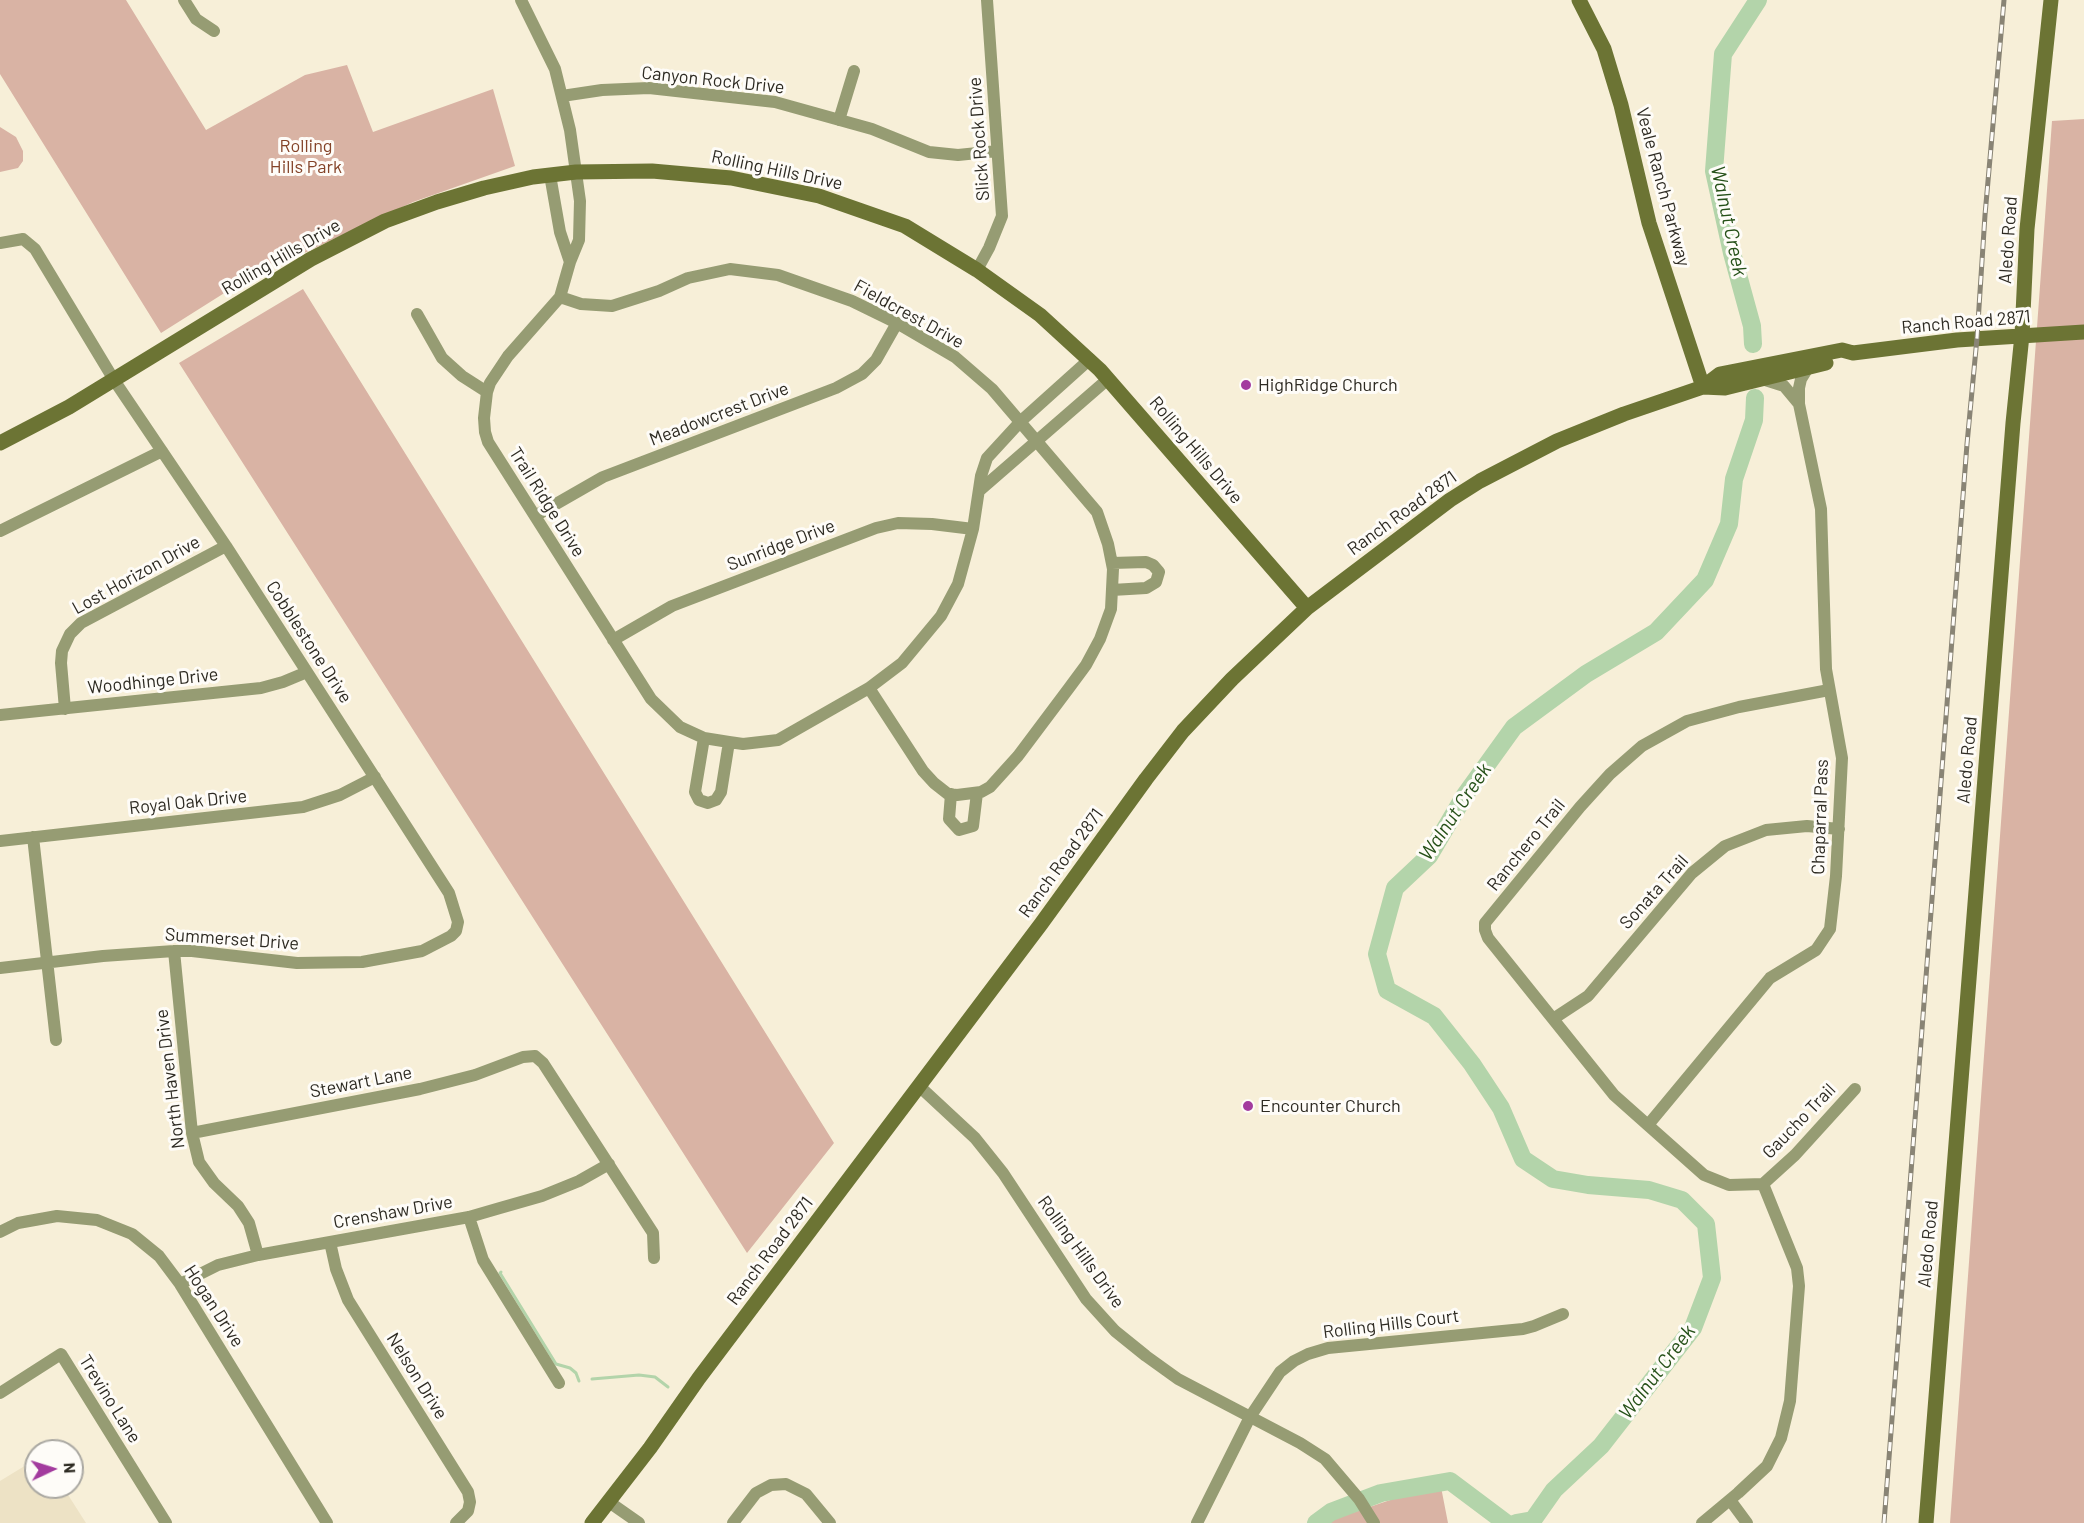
<!DOCTYPE html>
<style>
body{margin:0}
#map{position:relative;width:2084px;height:1523px;overflow:hidden;background:#f7efd8;font-family:Barlow,sans-serif}
canvas{display:block}
.north{position:absolute;left:24px;top:1439px;width:60px;height:60px;box-sizing:border-box;background:#fefcf8;border:2px solid #aaa8a2;border-radius:50%;rotate:86deg;font-size:16px;font-weight:700;line-height:24px;text-align:center;color:#2d2a22}
.north::after{content:'';display:block;margin:auto;width:21px;height:27px;background:#a33b9e;clip-path:polygon(50% 0,100% 100%,50% 72%,0 100%)}
</style>
<div id="map">
<canvas width="2084" height="1523"></canvas>
<div class="north">N</div>
</div>
<script>
const ctx = document.querySelector('canvas').getContext('2d');
ctx.lineJoin = 'round';
function fillPath(path, color) {
  ctx.fillStyle = color;
  ctx.fill(path, 'evenodd');
}
function shape(rows) {
  const path = new Path2D();
  for (const r of rows) {
    path.moveTo(r[0], r[1]);
    for (let i = 2; i < r.length; i += 2) path.lineTo(r[i], r[i + 1]);
  }
  return path;
}
function strokePath(path, color, width, dash) {
  ctx.strokeStyle = color;
  ctx.lineWidth = width;
  ctx.lineCap = dash ? 'butt' : 'round';
  ctx.setLineDash(dash || []);
  ctx.stroke(path);
}
function write(font, color, halo, rows, align = 'center') {
  ctx.font = font + ' Barlow,sans-serif';
  ctx.lineWidth = 6;
  ctx.setLineDash([]);
  ctx.textBaseline = 'middle';
  ctx.strokeStyle = halo;
  ctx.fillStyle = color;
  for (const [text, x, y, turn = 0] of rows) {
    ctx.save();
    ctx.translate(x, y);
    ctx.rotate((+turn || 0) * Math.PI / 180);
    ctx.textAlign = isNaN(turn) ? turn : align;
    if (halo) ctx.strokeText(text, 0, 0);
    ctx.fillText(text, 0, 0);
    ctx.restore();
  }
}
const built = shape([
 [36,1459,36,1487,63,1487,86,1523,0,1523,0,1481]
]);
const green = shape([
 [0,0,126,0,206,130,305,75,347,65,373,132,493,89,515,166,413,202,287,261,283,256,161,333,0,74],
 [2084,119,2084,1523,1950,1523,2052,121],
 [0,127,16,137,23,151,23,161,18,168,0,172],
 [303,289,834,1143,747,1253,179,363],
 [1441,1487,1448,1523,1328,1523,1334,1519,1411,1493]
]);
const stream = shape([
 [501,1272,500,1273,556,1364,570,1368,576,1373,579,1381],
 [592,1379,639,1375,655,1377,668,1387]
]);
const river = shape([
 [1753,344,1752,326,1732,253,1714,171,1723,54,1758,0],
 [1316,1523,1331,1512,1381,1493,1450,1481,1506,1523],
 [1516,1523,1533,1520,1554,1490,1601,1446,1693,1328,1712,1278,1706,1224,1682,1200,1649,1190,1588,1185,1553,1179,1523,1159,1501,1108,1472,1064,1434,1016,1387,990,1377,954,1395,888,1429,856,1465,795,1514,727,1586,674,1656,632,1705,580,1729,524,1734,479,1754,420,1755,398]
]);
const street = shape([
 [184,0,196,19,214,31],
 [521,0,555,69,570,130,580,201,579,240,570,262,560,297,508,356,490,383,487,392,484,418,485,432,488,442,651,699,680,727,704,738,729,742,743,744,778,740,869,688,902,663,941,616,958,584,973,529,981,476,987,458,1021,421,1090,359],
 [562,96,602,90,649,88,775,102,872,129,929,152,958,155,997,151],
 [839,120,854,71],
 [550,175,560,232,570,262],
 [0,243,23,239,35,249,114,380,226,546,449,893,458,922,456,931,451,936,422,951,362,962,297,963,192,951,174,951,103,956,0,968],
 [977,270,989,248,1002,216,987,0],
 [560,297,581,304,612,306,659,291,688,278,730,269,778,275,852,301,897,323,955,357,992,389,1097,512,1108,544,1113,569,1111,609,1100,639,1086,665,1069,688,1018,756,990,787,981,792,957,795,948,794,934,783,923,771,869,688],
 [417,314,442,358,462,376,487,392],
 [1762,379,1784,386,1799,404],
 [979,491,1108,379],
 [535,516,603,477,836,388,862,374,876,360,897,323],
 [0,531,162,451],
 [1112,563,1146,562,1153,565,1159,572,1156,582,1146,588,1112,590],
 [613,640,672,606,876,528,898,523,932,524,973,529],
 [1829,690,1739,707,1687,721,1642,746,1610,774,1580,807,1485,923,1485,930,1488,938,1614,1095,1704,1175,1729,1185,1763,1184,1795,1155,1855,1089],
 [65,709,61,663,62,651,70,634,81,623,226,546],
 [0,715,261,688,283,682,307,672],
 [704,738,695,792,699,800,708,803,716,800,721,792,729,742],
 [951,794,949,819,959,830,973,826,977,793],
 [33,837,56,1040],
 [0,841,303,807,340,795,375,777],
 [174,951,192,1133,199,1162,214,1183,238,1206,249,1223,258,1255],
 [1553,1019,1588,996,1692,873,1725,846,1766,830,1807,826,1839,829],
 [919,1086,975,1138,1003,1173,1086,1299,1115,1331,1146,1356,1178,1379,1300,1443,1325,1459,1359,1499,1374,1523],
 [1648,1125,1770,978,1816,950,1830,929,1836,876,1842,758,1826,669,1821,509,1799,404,1799,388,1801,379,1809,366],
 [192,1133,420,1089,475,1075,523,1057,535,1056,543,1063,653,1233,654,1258],
 [469,1217,483,1260,559,1383],
 [0,1232,18,1223,57,1216,97,1220,132,1234,159,1256,180,1284,327,1523],
 [330,1242,336,1269,348,1300,468,1492,470,1502,468,1511,456,1523],
 [180,1284,218,1265,258,1255,469,1217,500,1208,542,1196,579,1181,609,1164],
 [0,1393,61,1354,166,1523],
 [1730,1500,1747,1523],
 [609,1502,639,1523],
 [733,1523,756,1493,771,1485,786,1484,806,1494,830,1523],
 [1197,1523,1250,1417,1280,1372,1294,1361,1308,1354,1328,1348,1523,1329,1534,1326,1563,1314],
 [1702,1523,1738,1493,1767,1466,1781,1438,1790,1401,1799,1286,1797,1268,1763,1184]
]);
const secondary = shape([
 [1579,0,1604,49,1621,105,1649,223,1703,387],
 [1703,387,1725,388,1826,363],
 [0,443,69,407,311,259,385,221,437,202,484,188,533,177,576,172,652,171,731,178,819,196,905,226,977,270,1040,315,1100,370,1307,608],
 [592,1523,650,1448,699,1378,1041,924,1146,779,1183,731,1232,679,1307,608,1450,500,1480,481,1557,441,1624,414,1703,387,1720,374,1842,350,1853,353,1957,340,2084,332],
 [1926,1523,2013,423,2022,335,2027,229,2051,0]
]);
const rail = shape([
 [1884,1523,1967,444,1977,338,1985,215,2004,0]
]);
const markers = [
 [1246,385,6,"#a33b9e"],
 [1248,1106,6,"#a33b9e"]
];
const streetNames = [
 ["Canyon Rock Drive",713,80,6],
 ["Slick Rock Drive",979,139,-94],
 ["Rolling Hills Drive",777,170,12],
 ["Veale Ranch Parkway",1663,187,75],
 ["Aledo Road",2008,240,-86],
 ["Rolling Hills Drive",281,257,-30],
 ["Fieldcrest Drive",909,314,29],
 ["Ranch Road 2871",1966,322,-5],
 ["Meadowcrest Drive",719,414,-21],
 ["Rolling Hills Drive",1196,450,50],
 ["Trail Ridge Drive",547,502,58],
 ["Ranch Road 2871",1402,513,-36],
 ["Sunridge Drive",781,545,-21],
 ["Lost Horizon Drive",136,575,-29],
 ["Cobblestone Drive",309,642,57],
 ["Woodhinge Drive",153,681,-6],
 ["Aledo Road",1967,760,-85],
 ["Royal Oak Drive",188,802,-6],
 ["Chaparral Pass",1820,817,-88],
 ["Ranchero Trail",1526,845,-51],
 ["Ranch Road 2871",1061,863,-54],
 ["Sonata Trail",1654,892,-48],
 ["Summerset Drive",232,939,4],
 ["North Haven Drive",170,1079,-97],
 ["Stewart Lane",361,1082,-11],
 ["Gaucho Trail",1799,1121,-46],
 ["Crenshaw Drive",393,1212,-10],
 ["Aledo Road",1928,1244,-85],
 ["Ranch Road 2871",770,1251,-53],
 ["Rolling Hills Drive",1081,1252,54],
 ["Hogan Drive",214,1306,57],
 ["Rolling Hills Court",1391,1324,-7],
 ["Nelson Drive",417,1376,58],
 ["Trevino Lane",110,1399,58]
];
const parkNames = [
 ["Rolling",306,146],
 ["Hills Park",306,167]
];
const poiNames = [
 ["HighRidge Church",1258,385],
 ["Encounter Church",1260,1106]
];
const waterNames = [
 ["Walnut Creek",1729,221,78],
 ["Walnut Creek",1455,812,-56],
 ["Walnut Creek",1657,1372,-53]
];
fillPath(built, '#ede2c5');
fillPath(green, '#d9b3a4');
strokePath(stream, '#b3d4aa', 3);
strokePath(river, '#b3d4aa', 18);
strokePath(street, '#969c73', 12);
strokePath(secondary, '#6c7434', 15);
strokePath(rail, '#898475', 5);
strokePath(rail, '#fefcf8', 3, [9]);
for (const [x, y, r, color] of markers) {
  const dot = new Path2D();
  dot.arc(x, y, r, 0, 2 * Math.PI);
  ctx.fillStyle = color;
  ctx.fill(dot);
  strokePath(dot, '#fefcf8', 2);
}
write('18px', '#2d2a22', '#fefcf8', streetNames);
write('18px', '#844328', '#fefcf8', parkNames);
write('18px', '#2d2a22', '#fefcf8', poiNames, 'left');
write('italic 20px', '#265119', '#fefcf8', waterNames);
</script>
